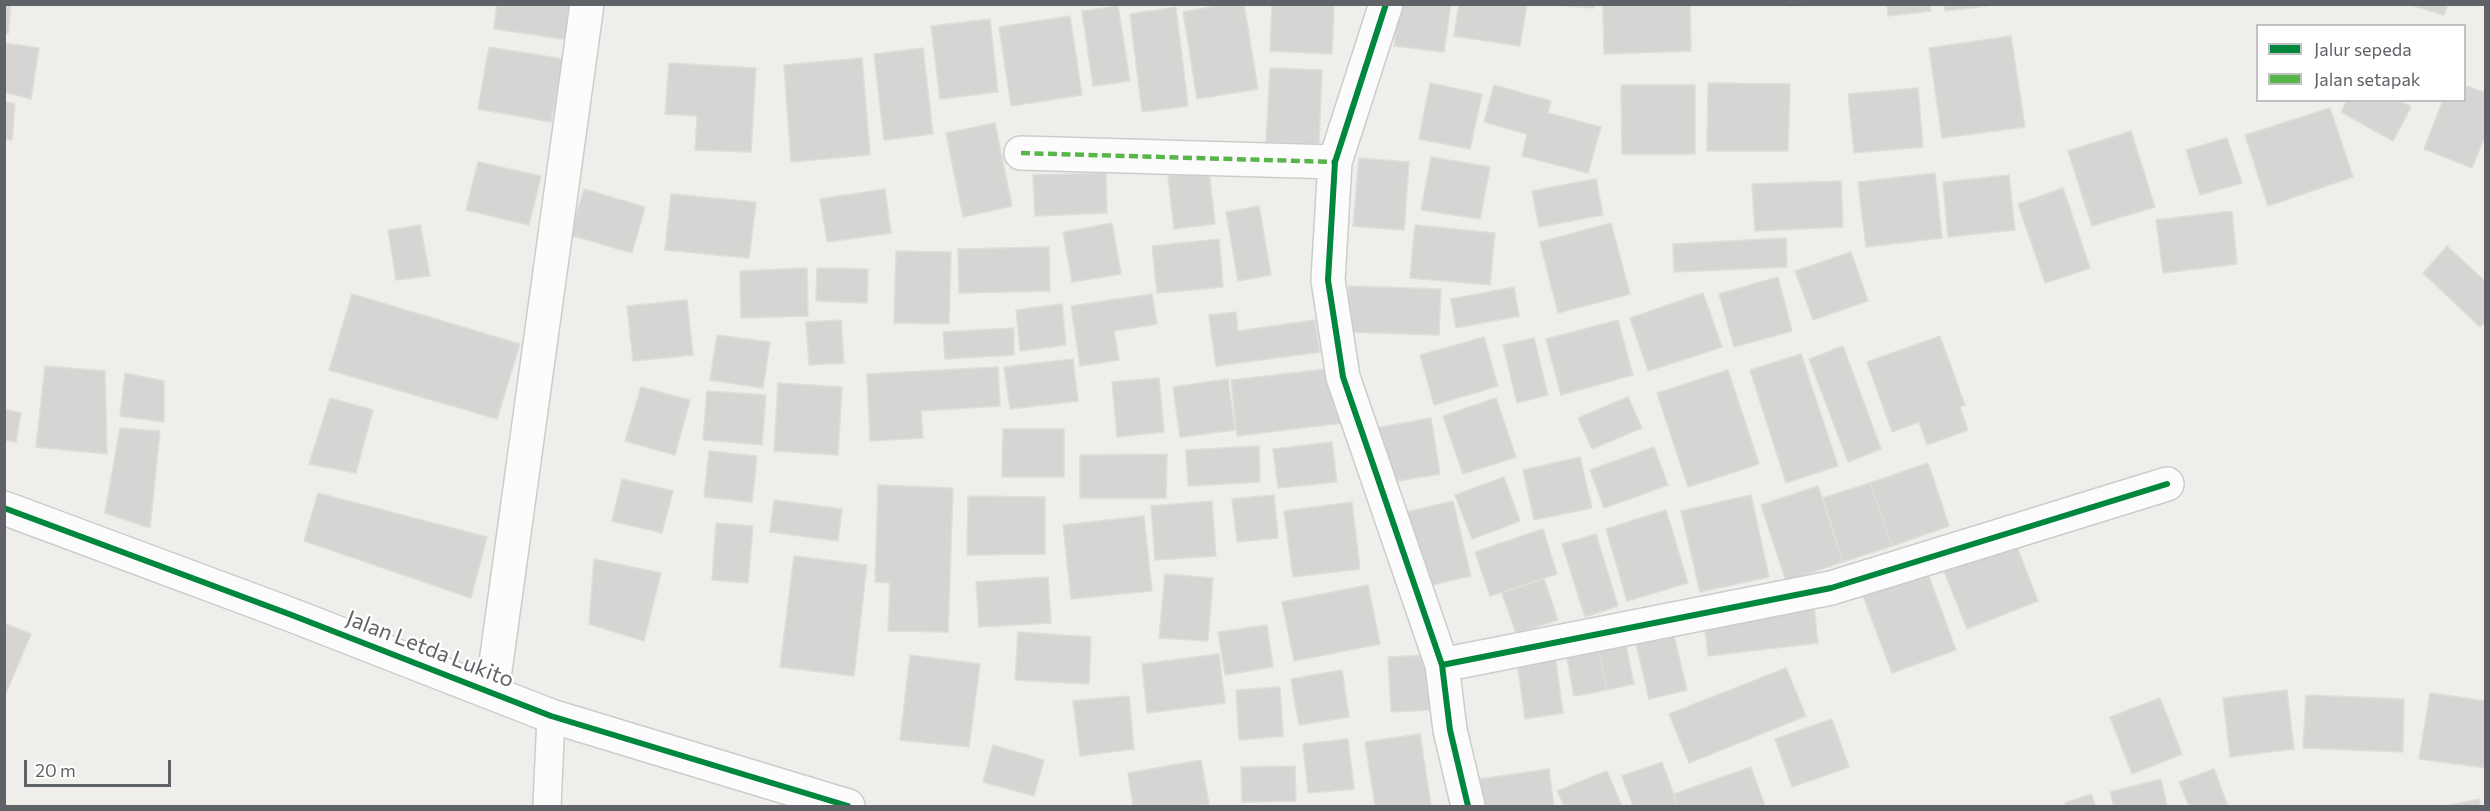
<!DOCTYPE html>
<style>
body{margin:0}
#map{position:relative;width:2490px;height:811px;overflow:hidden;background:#efeeea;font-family:Commissioner,sans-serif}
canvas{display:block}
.frame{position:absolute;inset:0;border:6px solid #5f6368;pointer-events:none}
.legend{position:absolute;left:2256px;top:24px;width:210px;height:78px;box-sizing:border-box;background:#fff;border:2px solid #bfc1c3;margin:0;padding:8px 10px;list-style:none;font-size:18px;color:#5f6368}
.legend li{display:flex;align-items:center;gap:12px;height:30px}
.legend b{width:30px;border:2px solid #bfc1c3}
.scale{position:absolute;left:24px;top:760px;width:147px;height:27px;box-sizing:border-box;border:3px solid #5f6368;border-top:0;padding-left:8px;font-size:18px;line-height:21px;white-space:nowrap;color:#5f6368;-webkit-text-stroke:4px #fff;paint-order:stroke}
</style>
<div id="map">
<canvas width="2490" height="811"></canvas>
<div class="frame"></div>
<ul class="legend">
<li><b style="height:8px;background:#00873e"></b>Jalur sepeda</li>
<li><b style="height:8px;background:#58b549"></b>Jalan setapak</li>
</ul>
<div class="scale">20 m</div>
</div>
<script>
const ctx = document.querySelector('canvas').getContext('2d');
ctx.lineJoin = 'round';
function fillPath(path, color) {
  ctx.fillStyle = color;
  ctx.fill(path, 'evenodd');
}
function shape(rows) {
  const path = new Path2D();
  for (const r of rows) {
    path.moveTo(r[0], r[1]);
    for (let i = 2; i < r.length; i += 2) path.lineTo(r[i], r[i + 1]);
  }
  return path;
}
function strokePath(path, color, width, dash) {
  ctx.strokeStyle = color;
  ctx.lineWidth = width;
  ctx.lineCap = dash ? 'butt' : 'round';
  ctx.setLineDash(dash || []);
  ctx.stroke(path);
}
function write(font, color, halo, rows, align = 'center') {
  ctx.font = font + ' Commissioner,sans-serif';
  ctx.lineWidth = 4.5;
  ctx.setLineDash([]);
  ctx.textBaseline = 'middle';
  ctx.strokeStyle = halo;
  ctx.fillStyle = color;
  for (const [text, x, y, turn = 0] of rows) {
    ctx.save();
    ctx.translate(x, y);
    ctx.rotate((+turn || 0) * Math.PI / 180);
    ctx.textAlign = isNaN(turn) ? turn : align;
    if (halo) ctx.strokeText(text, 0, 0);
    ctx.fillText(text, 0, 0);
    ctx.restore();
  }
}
const building = shape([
 [4,4,11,4,8,34,4,34,4,4],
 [497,4,581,4,576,41,494,29,497,4],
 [1226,4,1244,4,1258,89,1197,99,1183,12,1226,4],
 [1272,4,1334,4,1332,54,1270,51,1272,4],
 [1400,4,1451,4,1444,52,1394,46,1400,4],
 [1459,4,1527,4,1520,46,1454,36,1459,4],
 [1540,4,1594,4,1594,8,1540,4],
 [1603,4,1690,4,1691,51,1604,54,1603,4],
 [1789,4,1849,4,1789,6,1789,4],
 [1887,4,1930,4,1931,11,1888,16,1887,4],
 [1944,4,1987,4,1987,6,1945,11,1944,4],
 [2407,4,2448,4,2444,15,2407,4],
 [1118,6,1130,81,1093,86,1082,11,1118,6],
 [1176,7,1188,106,1142,112,1130,14,1176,7],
 [1070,16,1082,95,1011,106,999,27,1070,16],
 [990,19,998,92,940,99,931,26,990,19],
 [2011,36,2025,127,1942,138,1929,48,2011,36],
 [4,43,39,48,31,99,4,92,4,43],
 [489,47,563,59,551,122,478,109,489,47],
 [923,48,933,134,884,140,874,54,923,48],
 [862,58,870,155,791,162,784,65,862,58],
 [669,63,756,68,751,152,695,150,697,116,665,114,669,63],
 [1270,68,1322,70,1319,144,1266,142,1270,68],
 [1430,83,1482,94,1470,149,1419,139,1430,83],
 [1708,83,1790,84,1788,151,1707,151,1708,83],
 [1494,85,1551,101,1548,113,1601,127,1588,173,1522,156,1527,134,1484,122,1494,85],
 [1621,85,1695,85,1695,154,1622,154,1621,85],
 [2464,85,2486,93,2486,134,2472,168,2424,149,2443,100,2464,100,2464,85],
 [1918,88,1923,147,1854,153,1848,94,1918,88],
 [2347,100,2399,100,2411,107,2393,141,2341,112,2347,100],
 [4,101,15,104,12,140,4,139,4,101],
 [2330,108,2353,177,2268,206,2245,135,2330,108],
 [995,123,1012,206,963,217,946,133,995,123],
 [2131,131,2155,207,2092,226,2068,151,2131,131],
 [2227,138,2242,183,2200,195,2186,150,2227,138],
 [1431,157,1490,167,1480,219,1421,210,1431,157],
 [1359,158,1409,162,1404,230,1353,226,1359,158],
 [478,162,541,176,529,225,466,210,478,162],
 [1209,171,1215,224,1174,229,1168,176,1209,171],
 [1106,173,1107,213,1035,216,1033,175,1106,173],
 [1935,173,1942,238,1866,247,1858,182,1935,173],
 [2009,175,2015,230,1948,237,1943,182,2009,175],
 [1596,179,1603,215,1539,227,1532,191,1596,179],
 [1841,181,1843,227,1755,231,1752,184,1841,181],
 [2063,188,2090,268,2045,283,2018,204,2063,188],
 [584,189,645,207,632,253,570,235,584,189],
 [885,189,891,233,827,242,820,199,885,189],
 [671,194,756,202,749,258,665,250,671,194],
 [1259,206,1271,275,1238,281,1226,212,1259,206],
 [2232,211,2237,264,2163,273,2156,220,2232,211],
 [1112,223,1121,274,1072,282,1063,232,1112,223],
 [1611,223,1630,294,1558,313,1540,242,1611,223],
 [420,225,430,276,396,280,388,230,420,225],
 [1415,225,1495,233,1490,285,1410,278,1415,225],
 [1786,238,1787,267,1674,272,1673,244,1786,238],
 [1219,239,1223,287,1157,293,1152,246,1219,239],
 [2447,246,2486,282,2486,321,2480,327,2423,273,2447,246],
 [1049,247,1050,291,959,293,958,249,1049,247],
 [896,251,951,252,949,324,894,323,896,251],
 [1851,252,1868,301,1813,320,1795,271,1851,252],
 [807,268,808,316,741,318,740,271,807,268],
 [817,268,868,269,867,303,816,301,817,268],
 [1778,277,1792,331,1734,347,1719,294,1778,277],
 [1349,286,1441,289,1439,335,1347,332,1349,286],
 [1514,287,1519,316,1456,328,1451,299,1514,287],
 [1703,293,1722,347,1648,371,1630,318,1703,293],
 [352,294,520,344,497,419,329,370,352,294],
 [1152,294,1157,324,1114,331,1119,360,1080,366,1071,306,1152,294],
 [687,300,693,355,633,361,627,306,687,300],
 [1062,304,1066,345,1020,351,1016,310,1062,304],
 [1236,312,1238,331,1315,320,1320,352,1216,366,1209,315,1236,312],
 [841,320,844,363,809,365,806,322,841,320],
 [1618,320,1633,375,1561,395,1546,339,1618,320],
 [1014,328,1014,355,945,359,943,332,1014,328],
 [717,335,770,342,763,388,710,380,717,335],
 [1940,336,1965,405,1960,407,1968,430,1927,445,1919,422,1892,432,1867,362,1940,336],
 [1484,337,1498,386,1434,405,1420,355,1484,337],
 [1534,338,1548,395,1517,403,1503,345,1534,338],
 [1843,346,1881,449,1848,462,1809,359,1843,346],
 [1801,354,1838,466,1786,483,1750,370,1801,354],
 [1073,359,1078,401,1010,409,1004,367,1073,359],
 [45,366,105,371,107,454,36,447,45,366],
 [998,367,1000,406,921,411,923,438,870,441,867,374,998,367],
 [1336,368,1343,423,1237,436,1231,380,1336,368],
 [1728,370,1759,464,1688,487,1657,393,1728,370],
 [125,373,164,381,164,422,120,416,125,373],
 [1159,378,1164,432,1117,437,1112,382,1159,378],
 [1228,379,1235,430,1180,437,1173,387,1228,379],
 [778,383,842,387,838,455,774,451,778,383],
 [641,387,690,400,675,455,625,441,641,387],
 [707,391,766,395,762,445,703,440,707,391],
 [1628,397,1642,428,1592,449,1578,418,1628,397],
 [330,398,373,410,356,473,309,464,330,398],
 [1496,398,1516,457,1463,474,1443,416,1496,398],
 [4,409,21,413,16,442,4,440,4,409],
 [1431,418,1440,474,1386,483,1376,428,1431,418],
 [120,428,160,431,150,528,105,513,120,428],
 [1003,429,1064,429,1064,477,1002,477,1003,429],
 [1332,442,1337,482,1278,488,1273,449,1332,442],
 [1259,446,1260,482,1188,486,1186,450,1259,446],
 [1654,447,1668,485,1604,508,1590,470,1654,447],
 [709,451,757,456,752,502,704,497,709,451],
 [1167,454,1166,498,1080,498,1080,455,1167,454],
 [1580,457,1592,508,1534,520,1523,470,1580,457],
 [1928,463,1949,526,1892,546,1870,483,1928,463],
 [1504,477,1520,521,1472,539,1455,495,1504,477],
 [622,479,673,491,662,533,612,521,622,479],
 [1870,483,1892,546,1843,562,1823,498,1870,483],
 [878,485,953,488,948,632,888,631,890,583,875,582,878,485],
 [1818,486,1843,562,1786,581,1761,505,1818,486],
 [318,493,487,537,471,598,304,541,318,493],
 [1274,495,1278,538,1237,542,1232,499,1274,495],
 [1751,495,1769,577,1700,592,1681,511,1751,495],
 [968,496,1045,497,1045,554,967,555,968,496],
 [774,500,842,509,838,541,770,532,774,500],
 [1212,501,1216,556,1155,560,1151,506,1212,501],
 [1453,501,1471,576,1423,587,1406,512,1453,501],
 [1352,502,1360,569,1293,577,1284,511,1352,502],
 [1666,510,1688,583,1627,601,1606,529,1666,510],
 [1144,516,1152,591,1071,599,1063,525,1144,516],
 [716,523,753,526,748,583,712,580,716,523],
 [1543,529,1557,574,1490,596,1475,552,1543,529],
 [1596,534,1618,606,1585,617,1562,544,1596,534],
 [2014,539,2038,601,1967,629,1942,566,2014,539],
 [794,556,867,565,854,676,780,667,794,556],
 [594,559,661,573,644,641,589,624,594,559],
 [1927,571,1956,650,1892,673,1863,596,1927,571],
 [1165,574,1213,578,1208,641,1159,638,1165,574],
 [1048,577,1051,623,979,627,976,582,1048,577],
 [1544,579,1558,620,1516,633,1502,593,1544,579],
 [1368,585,1380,644,1294,661,1282,602,1368,585],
 [1814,605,1818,643,1708,656,1704,619,1814,605],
 [4,623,31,634,4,698,4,623],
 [1671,623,1687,690,1649,699,1633,631,1671,623],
 [1267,625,1273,667,1225,675,1218,632,1267,625],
 [1623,631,1634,684,1607,690,1596,637,1623,631],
 [1018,632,1091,637,1089,684,1015,680,1018,632],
 [1596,637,1607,690,1574,696,1564,643,1596,637],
 [1219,654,1225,703,1147,713,1142,664,1219,654],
 [910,655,980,664,969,747,900,740,910,655],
 [1428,655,1432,710,1391,712,1388,657,1428,655],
 [1555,656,1563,713,1525,719,1517,661,1555,656],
 [1786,668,1806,716,1689,763,1669,714,1786,668],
 [1342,670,1349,717,1299,725,1291,679,1342,670],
 [1280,687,1283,736,1239,740,1236,690,1280,687],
 [2287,690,2294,749,2230,757,2223,698,2287,690],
 [2430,693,2486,701,2486,768,2419,759,2430,693],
 [2306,695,2404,699,2403,752,2303,748,2306,695],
 [1129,696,1134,749,1080,756,1073,701,1129,696],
 [2160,698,2182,754,2132,774,2110,717,2160,698],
 [1832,719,1849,767,1792,787,1775,739,1832,719],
 [1420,734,1431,806,1375,806,1365,742,1420,734],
 [1348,739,1354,789,1308,793,1303,744,1348,739],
 [993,745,1044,760,1034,796,983,782,993,745],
 [1201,760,1209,804,1196,806,1133,806,1128,773,1201,760],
 [1662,762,1678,806,1633,806,1622,776,1662,762],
 [1295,766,1296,801,1242,802,1241,767,1295,766],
 [1751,767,1765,806,1678,806,1674,794,1751,767],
 [1549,769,1554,806,1484,806,1480,779,1549,769],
 [2214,769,2228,806,2189,806,2179,782,2214,769],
 [1607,771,1622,806,1564,806,1557,791,1607,771],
 [2161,779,2167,806,2114,806,2110,792,2161,779],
 [2091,794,2096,806,2066,806,2065,803,2091,794],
 [2479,799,2481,806,2445,806,2479,799]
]);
const service = shape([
 [547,806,551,716]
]);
const minor = shape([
 [1386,4,1335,162,1328,280,1343,377,1442,665,1450,730,1468,806],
 [1021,153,1335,162],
 [1442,665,1831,588,2167,484],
 [492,692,587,4]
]);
const tertiary = shape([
 [4,508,289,614,551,716,848,806]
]);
const quiet = shape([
 [1021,153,1335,162]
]);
const cycleway = shape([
 [1386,4,1335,162,1328,280,1343,377,1442,665,1450,730,1468,806],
 [4,508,289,614,551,716,848,806],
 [1442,665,1831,588,2167,484]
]);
const streetNames = [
 ["Jalan Letda Lukito",430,649,21]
];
fillPath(building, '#d6d5d3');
strokePath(building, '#deddd9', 1.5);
strokePath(service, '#cbcccc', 30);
strokePath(minor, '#cbcccc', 36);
strokePath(tertiary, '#cbcccc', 36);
strokePath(service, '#fdfcfc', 27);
strokePath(minor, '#fdfcfc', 33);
strokePath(tertiary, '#fdfcfc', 33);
strokePath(quiet, '#58b549', 4.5, [9, 4.5]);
strokePath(cycleway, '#00873e', 6);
write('22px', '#5f6368', '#fff', streetNames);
</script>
